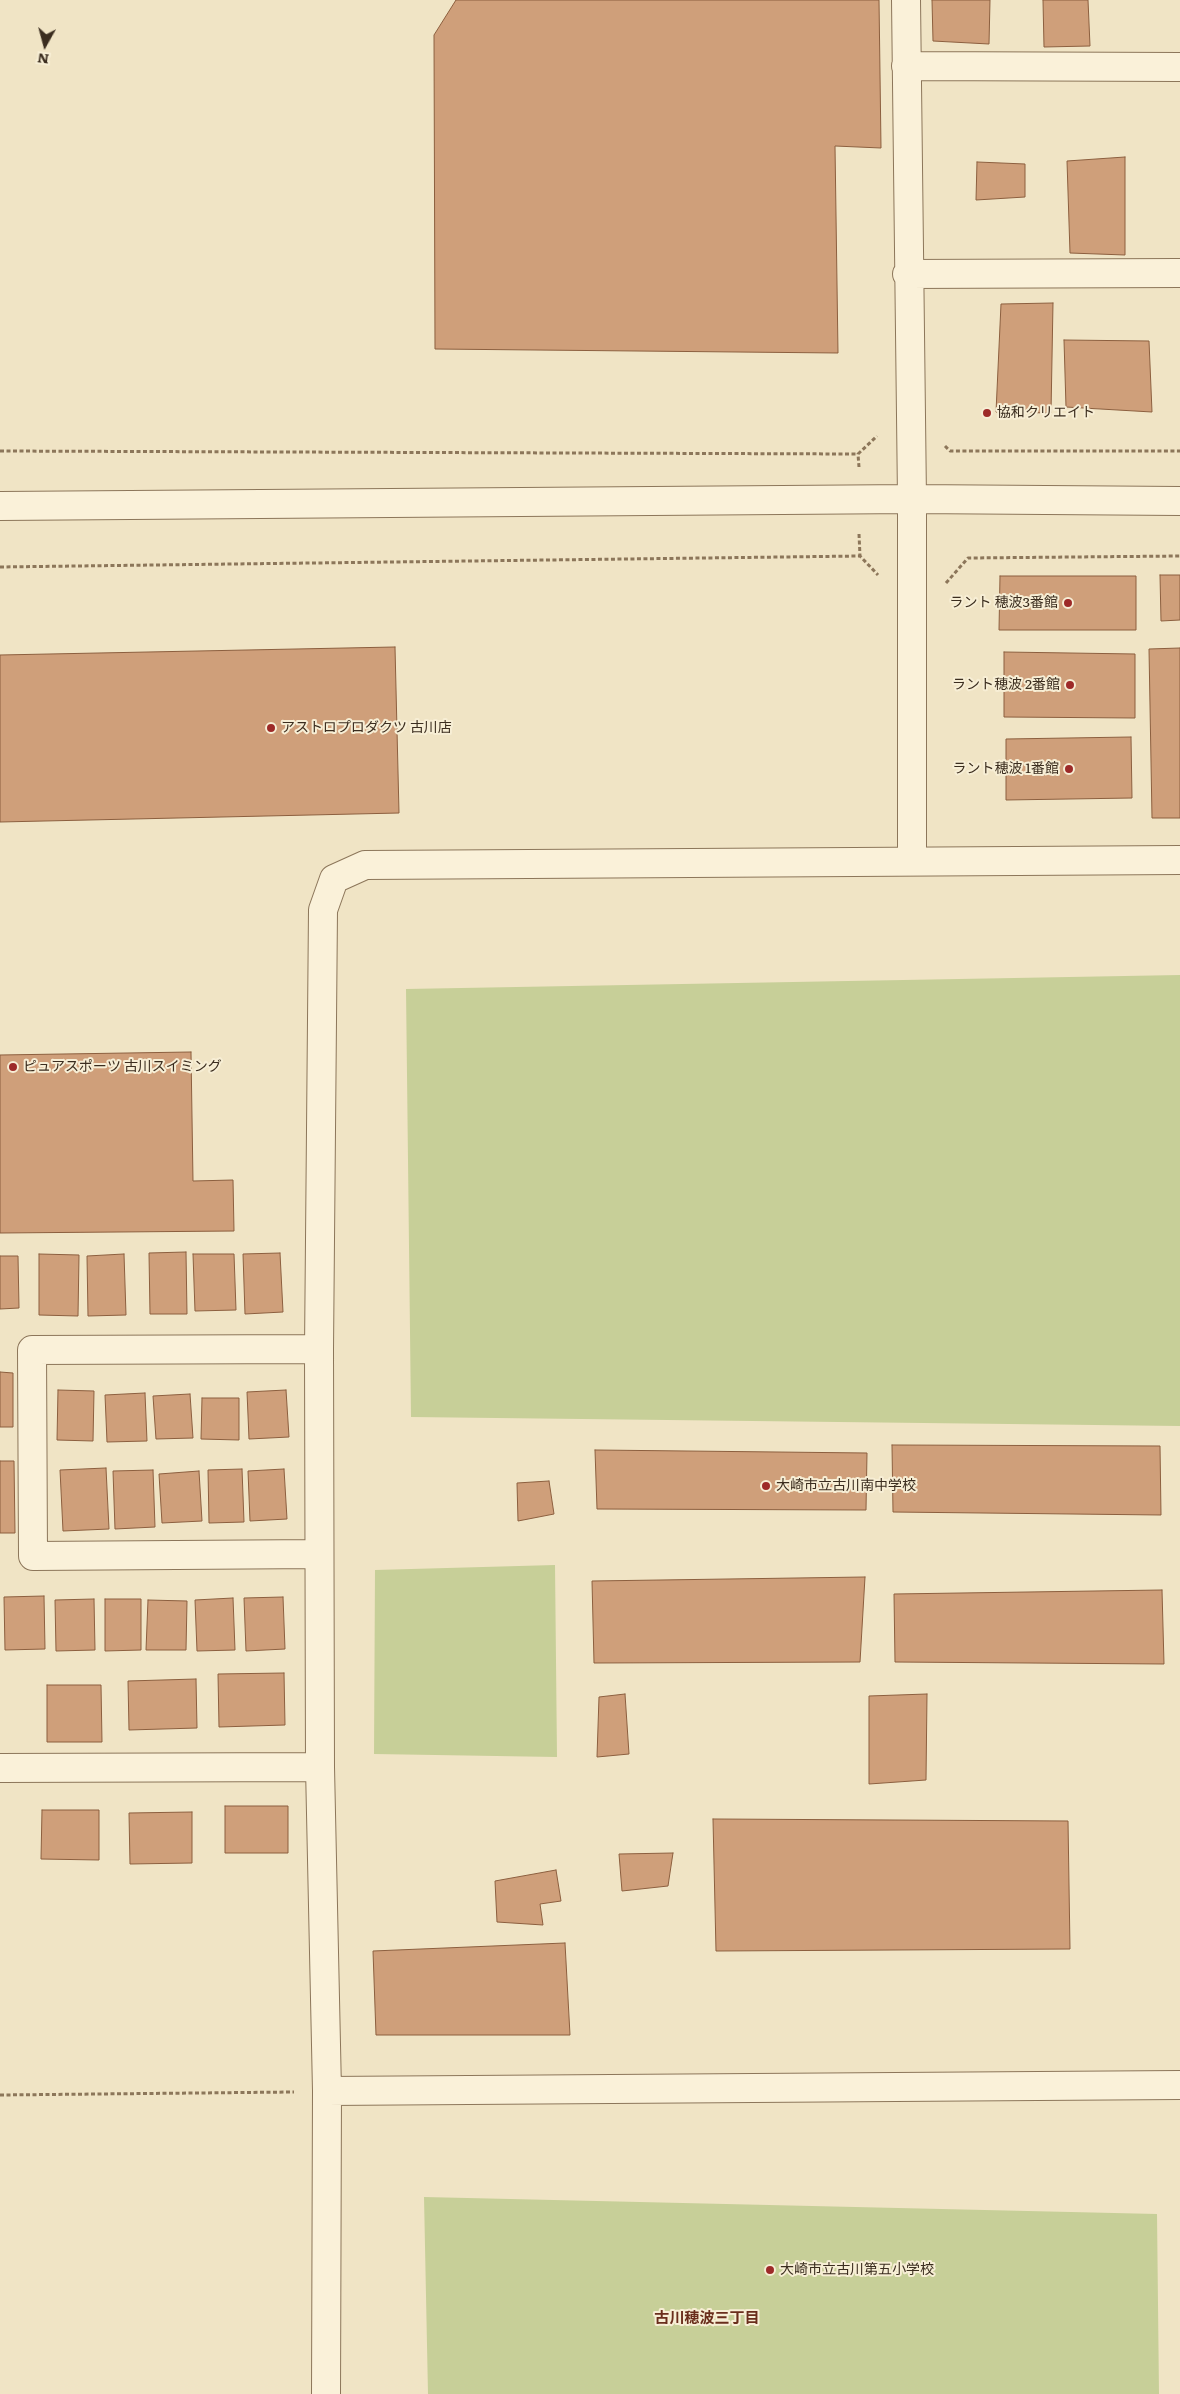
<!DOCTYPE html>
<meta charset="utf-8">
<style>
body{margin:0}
#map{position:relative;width:1180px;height:2394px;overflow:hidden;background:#f0e4c5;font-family:Literata,serif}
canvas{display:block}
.north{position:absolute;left:20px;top:20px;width:50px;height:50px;-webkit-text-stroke:4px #f7eed5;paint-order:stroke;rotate:187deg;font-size:14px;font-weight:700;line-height:20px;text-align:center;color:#3b2d1f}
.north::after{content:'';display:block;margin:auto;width:18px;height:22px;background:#3b2d1f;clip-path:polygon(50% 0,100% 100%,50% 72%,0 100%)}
</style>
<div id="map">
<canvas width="1180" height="2394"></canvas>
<div class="north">N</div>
</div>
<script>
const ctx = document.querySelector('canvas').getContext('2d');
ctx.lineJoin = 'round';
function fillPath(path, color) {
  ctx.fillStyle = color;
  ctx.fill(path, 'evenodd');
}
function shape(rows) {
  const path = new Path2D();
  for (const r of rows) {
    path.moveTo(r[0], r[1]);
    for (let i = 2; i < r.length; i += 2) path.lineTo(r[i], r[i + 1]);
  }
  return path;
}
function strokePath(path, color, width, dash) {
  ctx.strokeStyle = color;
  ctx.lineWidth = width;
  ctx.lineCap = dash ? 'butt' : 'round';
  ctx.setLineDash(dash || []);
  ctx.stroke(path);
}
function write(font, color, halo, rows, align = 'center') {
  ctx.font = font + ' Literata,"Noto Sans JP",serif';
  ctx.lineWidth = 4;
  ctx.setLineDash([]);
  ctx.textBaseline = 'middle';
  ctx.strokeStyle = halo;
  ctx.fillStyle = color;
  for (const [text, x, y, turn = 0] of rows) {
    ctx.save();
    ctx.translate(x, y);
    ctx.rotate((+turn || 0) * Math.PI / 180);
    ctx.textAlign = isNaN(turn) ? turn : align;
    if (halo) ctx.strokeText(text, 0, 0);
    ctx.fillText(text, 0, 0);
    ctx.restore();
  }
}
const green = shape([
 [1180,975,1180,1426,411,1417,406,989],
 [555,1565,557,1757,374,1754,375,1570],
 [424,2197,1157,2214,1159,2394,428,2394]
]);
const building = shape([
 [456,0,879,0,881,148,835,146,838,353,435,349,434,35,456,0],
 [932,0,990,0,989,44,933,41,932,0],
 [1043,0,1088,0,1090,46,1044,47,1043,0],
 [1125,157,1125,255,1070,253,1067,161,1125,157],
 [977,162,1025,164,1025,197,976,200,977,162],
 [1053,303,1051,413,996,412,1001,304,1053,303],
 [1064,340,1149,341,1152,412,1066,407,1064,340],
 [1160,575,1180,575,1180,620,1161,621,1160,575],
 [1000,576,1136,576,1136,630,999,630,1000,576],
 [395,647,399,813,0,822,0,655,395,647],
 [1180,648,1180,818,1152,818,1149,649,1180,648],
 [1004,652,1135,654,1135,718,1004,717,1004,652],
 [1131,737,1132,798,1006,800,1006,739,1131,737],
 [191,1052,193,1181,233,1180,234,1231,0,1233,0,1055,191,1052],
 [186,1252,187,1314,150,1314,149,1253,186,1252],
 [280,1253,283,1312,245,1314,243,1254,280,1253],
 [39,1254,79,1255,78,1316,39,1315,39,1254],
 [124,1254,126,1315,88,1316,87,1256,124,1254],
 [193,1254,234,1254,236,1310,195,1311,193,1254],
 [0,1256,18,1256,19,1308,0,1309,0,1256],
 [0,1372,13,1373,13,1427,0,1427,0,1372],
 [58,1390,94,1391,93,1441,57,1440,58,1390],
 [286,1390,289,1437,249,1439,247,1392,286,1390],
 [145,1393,147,1441,107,1442,105,1395,145,1393],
 [190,1394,193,1438,156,1439,153,1396,190,1394],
 [202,1398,239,1398,239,1440,201,1439,202,1398],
 [892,1445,1160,1446,1161,1515,893,1512,892,1445],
 [595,1450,867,1453,866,1510,597,1509,595,1450],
 [0,1461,14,1461,15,1533,0,1533,0,1461],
 [106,1468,109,1529,63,1531,60,1470,106,1468],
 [242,1469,244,1522,209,1523,208,1470,242,1469],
 [284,1469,287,1519,250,1521,248,1471,284,1469],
 [153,1470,155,1527,115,1529,113,1471,153,1470],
 [199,1471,202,1521,162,1523,159,1474,199,1471],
 [549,1481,554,1514,518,1521,517,1483,549,1481],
 [865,1577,860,1662,594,1663,592,1581,865,1577],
 [1162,1590,1164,1664,895,1662,894,1594,1162,1590],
 [44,1596,45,1649,5,1650,4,1597,44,1596],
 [283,1597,285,1649,246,1651,244,1598,283,1597],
 [233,1598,235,1650,197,1651,195,1600,233,1598],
 [94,1599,95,1650,56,1651,55,1600,94,1599],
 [105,1599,141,1599,141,1650,105,1651,105,1599],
 [148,1600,187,1601,186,1650,146,1650,148,1600],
 [284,1673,285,1725,219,1727,218,1674,284,1673],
 [196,1679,197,1728,129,1730,128,1681,196,1679],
 [47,1685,101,1685,102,1742,47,1742,47,1685],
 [625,1694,629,1754,597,1757,599,1697,625,1694],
 [927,1694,926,1780,869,1784,869,1696,927,1694],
 [225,1806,288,1806,288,1853,225,1853,225,1806],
 [42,1810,99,1810,99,1860,41,1859,42,1810],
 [192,1812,192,1863,130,1864,129,1813,192,1812],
 [713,1819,1068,1821,1070,1949,716,1951,713,1819],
 [673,1853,668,1886,622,1891,619,1854,673,1853],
 [556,1870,561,1901,540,1904,543,1925,497,1922,495,1881,556,1870],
 [565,1943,570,2035,376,2035,373,1951,565,1943]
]);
const path = shape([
 [945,446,950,451,1180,451],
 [0,451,858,454],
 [859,467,858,454,877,436],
 [859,534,860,556],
 [0,567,860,556,878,575],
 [946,583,968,558,1180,556],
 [0,2095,294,2092]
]);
const minor = shape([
 [906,0,912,499,912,861],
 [906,66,1180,67],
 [907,274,1180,273],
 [0,506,912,499,1180,501],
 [319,1349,32,1350,33,1556,319,1554],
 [0,1768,320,1767],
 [327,2091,1180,2085],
 [326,2394,327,2091,320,1767,319,1349,323,910,334,879,365,865,1180,860]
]);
const markers = [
 [987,413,5,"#9d2a28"],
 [1068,603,5,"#9d2a28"],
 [1070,685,5,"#9d2a28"],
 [271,728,5,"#9d2a28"],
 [1069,769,5,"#9d2a28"],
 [13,1067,5,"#9d2a28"],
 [766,1486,5,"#9d2a28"],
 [770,2270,5,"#9d2a28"]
];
const poiNames = [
 ["協和クリエイト",997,413],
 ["ラント 穂波3番館",1058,603,"right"],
 ["ラント穂波 2番館",1060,685,"right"],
 ["アストロプロダクツ 古川店",281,728],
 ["ラント穂波 1番館",1059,769,"right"],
 ["ピュアスポーツ 古川スイミング",23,1067],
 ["大崎市立古川南中学校",776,1486],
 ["大崎市立古川第五小学校",780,2270]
];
const neighbourhoodNames = [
 ["古川穂波三丁目",707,2319]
];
fillPath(green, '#c7cf98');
fillPath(building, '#cf9f7a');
strokePath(building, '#8c5f3f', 1);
strokePath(minor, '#8c765a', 30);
strokePath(path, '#8c765a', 3, [4, 2.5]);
strokePath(minor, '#faf1d9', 28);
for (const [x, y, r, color] of markers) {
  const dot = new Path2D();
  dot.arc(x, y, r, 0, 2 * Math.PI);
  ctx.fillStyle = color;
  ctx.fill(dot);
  strokePath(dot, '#f7eed5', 2);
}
write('14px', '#3b2d1f', '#f7eed5', poiNames, 'left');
write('bold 15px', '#6a2e1c', '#f7eed5', neighbourhoodNames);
</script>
